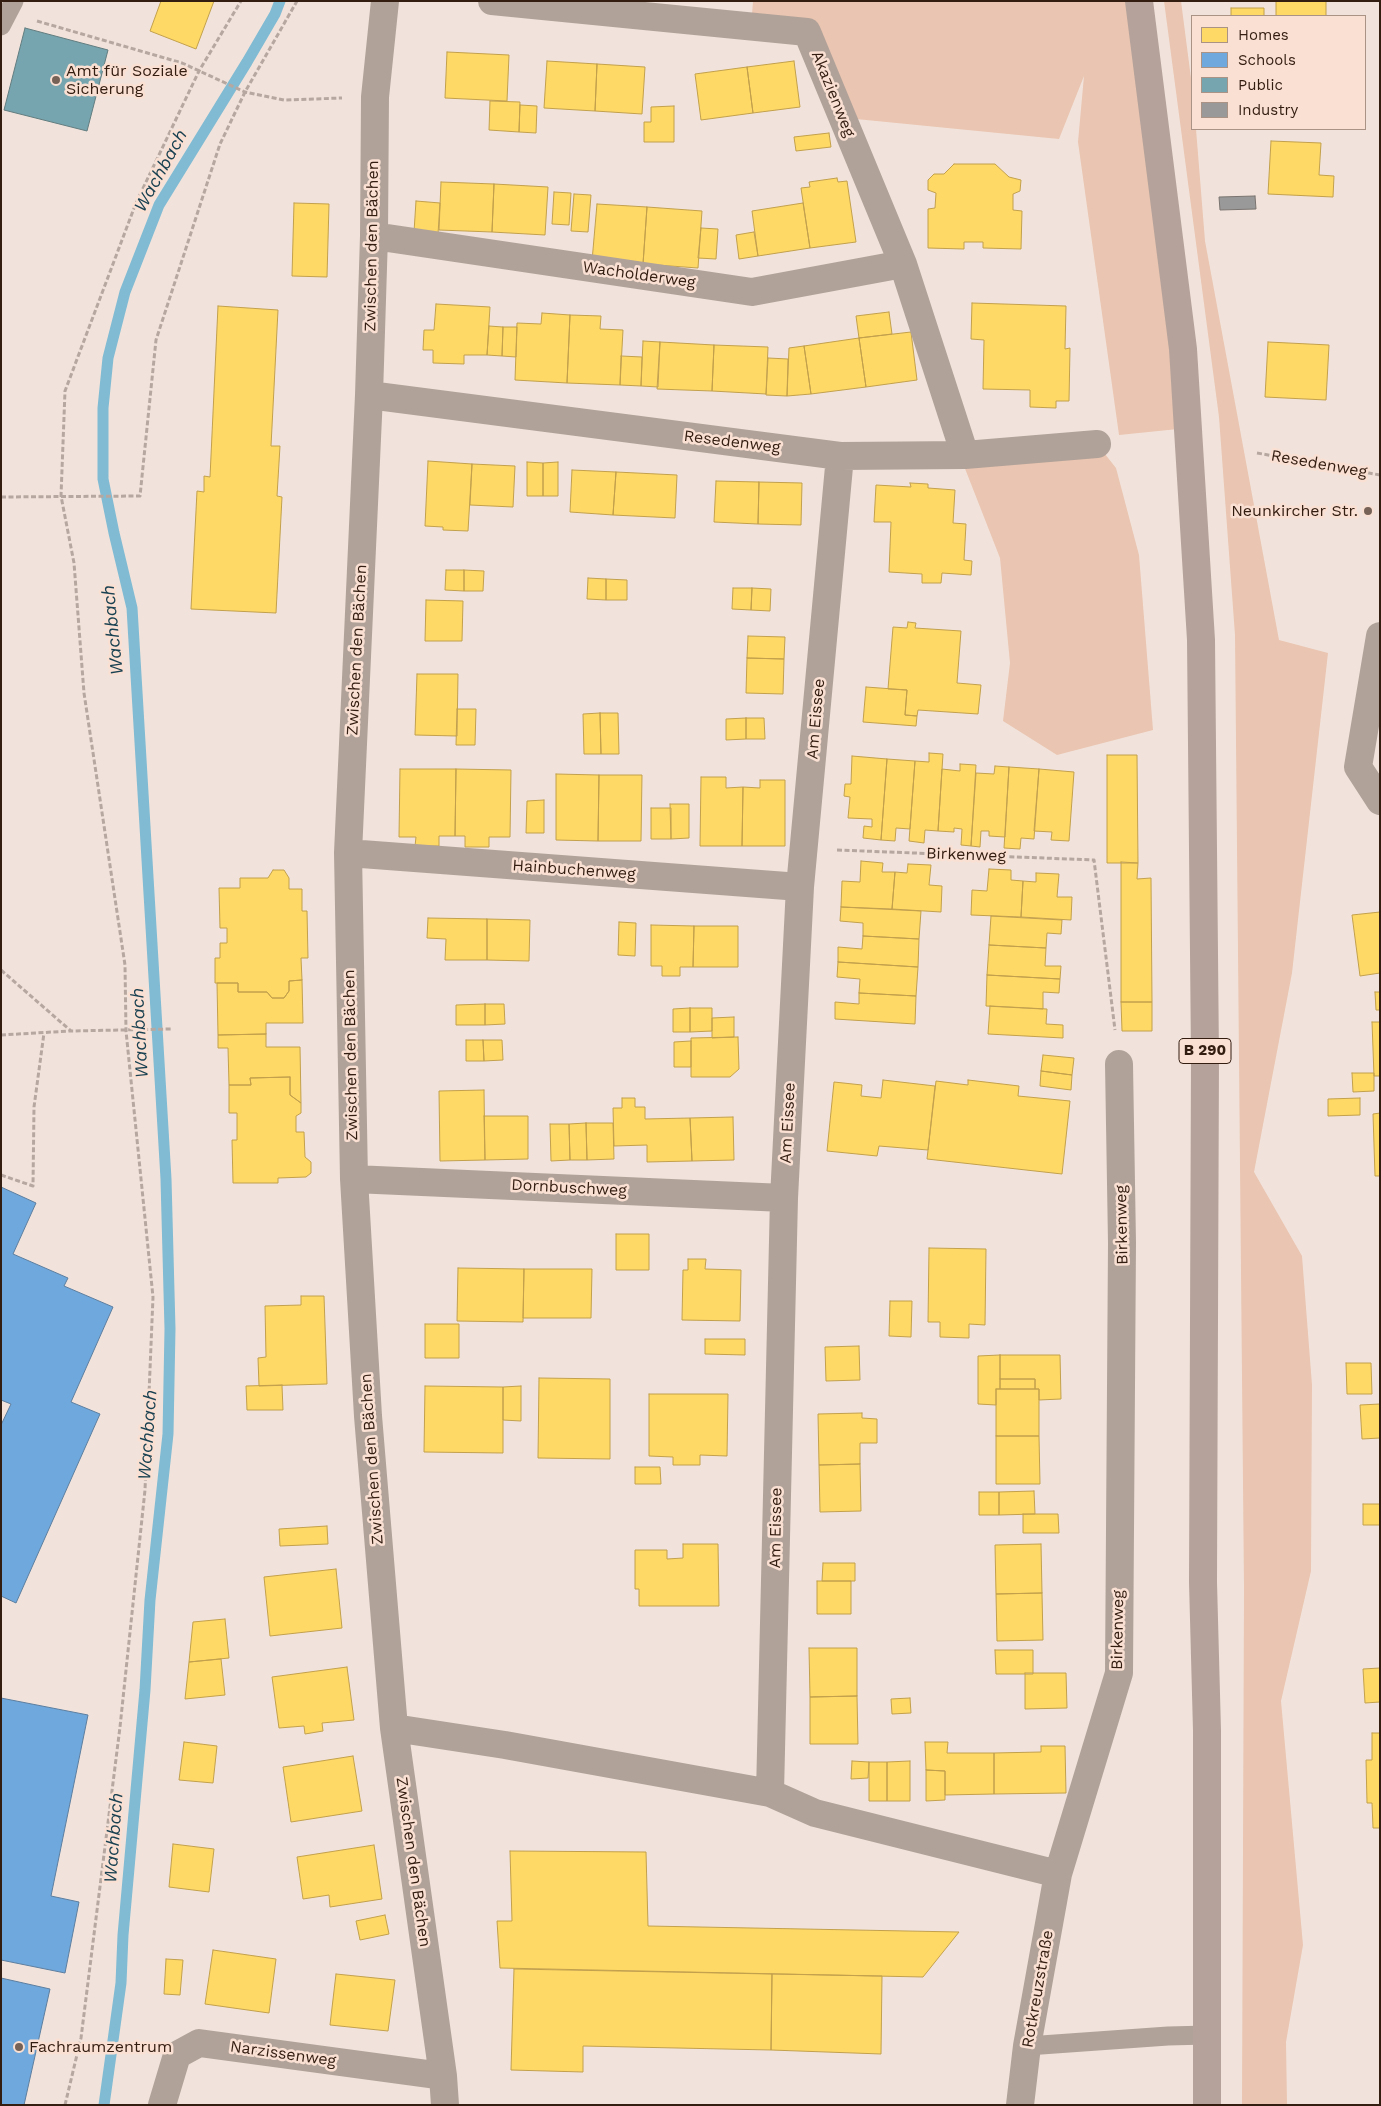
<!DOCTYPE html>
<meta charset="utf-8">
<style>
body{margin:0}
#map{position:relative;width:1381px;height:2106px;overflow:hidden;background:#f1e3db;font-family:"Work Sans",sans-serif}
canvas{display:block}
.frame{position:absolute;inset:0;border:2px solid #331c10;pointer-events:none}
.legend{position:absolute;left:1191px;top:15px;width:175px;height:115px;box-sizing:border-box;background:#f9e0d3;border:1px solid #aa9285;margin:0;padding:6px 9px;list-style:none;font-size:15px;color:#331c10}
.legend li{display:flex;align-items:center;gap:10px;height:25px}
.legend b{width:25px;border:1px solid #aa9285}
</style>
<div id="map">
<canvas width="1381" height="2106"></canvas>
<div class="frame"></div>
<ul class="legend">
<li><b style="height:14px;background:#ffd966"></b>Homes</li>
<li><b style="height:14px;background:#6fa8dc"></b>Schools</li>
<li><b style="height:14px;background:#76a5af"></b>Public</li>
<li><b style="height:14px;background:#999"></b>Industry</li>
</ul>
</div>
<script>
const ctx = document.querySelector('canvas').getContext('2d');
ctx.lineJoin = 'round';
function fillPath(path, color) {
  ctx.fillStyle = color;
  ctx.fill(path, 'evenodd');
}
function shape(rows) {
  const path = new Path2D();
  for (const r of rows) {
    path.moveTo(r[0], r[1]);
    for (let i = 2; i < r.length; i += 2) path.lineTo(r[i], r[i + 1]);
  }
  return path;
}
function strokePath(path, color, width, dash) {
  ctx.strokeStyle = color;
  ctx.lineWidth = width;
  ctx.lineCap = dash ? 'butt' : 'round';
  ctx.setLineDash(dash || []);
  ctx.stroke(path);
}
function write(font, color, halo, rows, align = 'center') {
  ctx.font = font + ' "Work Sans",sans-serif';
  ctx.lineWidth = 5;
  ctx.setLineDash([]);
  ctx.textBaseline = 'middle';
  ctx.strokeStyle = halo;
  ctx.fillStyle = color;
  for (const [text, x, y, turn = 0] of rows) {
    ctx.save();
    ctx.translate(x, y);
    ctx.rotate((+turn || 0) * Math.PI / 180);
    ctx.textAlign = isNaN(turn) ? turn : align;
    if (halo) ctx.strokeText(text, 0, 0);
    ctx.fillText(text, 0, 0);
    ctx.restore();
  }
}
const green = shape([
 [753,1,1139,1,1188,428,1119,435,1078,142,1084,76,1059,139,856,119,807,32,751,28],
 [1164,1,1181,1,1192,86,1192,129,1196,129,1205,241,1279,640,1328,653,1292,973,1254,1172,1302,1256,1312,1385,1311,1571,1281,1701,1303,1945,1286,2042,1287,2105,1242,2105,1244,1589,1235,635,1219,417],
 [1097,444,1116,468,1139,555,1153,730,1057,755,1003,721,1010,663,1000,558,964,466]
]);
const homes = shape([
 [161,1,214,1,196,49,150,31,161,1],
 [1276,1,1326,1,1326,16,1276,16,1276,1],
 [1231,8,1264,8,1264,16,1231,16,1231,8],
 [447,52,509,55,507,101,445,98,447,52],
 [547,61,597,64,595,111,544,108,547,61],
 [794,61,800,107,753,113,747,67,794,61],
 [597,64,645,67,642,114,595,111,597,64],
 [747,67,753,113,701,120,695,74,747,67],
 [490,101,520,102,519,132,489,130,490,101],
 [520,105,537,106,536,133,519,132,520,105],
 [674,106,674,142,644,142,644,122,651,122,651,107,674,106],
 [829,133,831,147,796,151,794,137,829,133],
 [1271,141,1321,143,1319,175,1334,176,1333,197,1268,194,1271,141],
 [954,164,995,164,1009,177,1021,180,1020,191,1013,194,1013,210,1022,211,1021,249,983,248,983,242,964,242,964,249,928,248,928,209,935,208,936,193,928,190,928,180,934,174,944,174,954,164],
 [837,178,838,182,847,181,856,242,810,248,801,188,810,187,809,182,837,178],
 [441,182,494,184,492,232,439,230,441,182],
 [494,184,548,187,545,235,492,232,494,184],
 [554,192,571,193,569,225,552,224,554,192],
 [574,194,591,195,588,232,571,231,574,194],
 [416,201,440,203,438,234,414,232,416,201],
 [294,203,329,204,327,277,292,276,294,203],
 [803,203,810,248,758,256,752,211,803,203],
 [597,204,647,207,643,264,592,261,597,204],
 [647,207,702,211,698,268,643,264,647,207],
 [701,228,718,229,716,259,698,258,701,228],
 [754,232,758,256,739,259,736,235,754,232],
 [972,303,1066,306,1065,349,1070,348,1069,401,1056,401,1056,408,1030,407,1030,390,983,389,984,340,971,339,972,303],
 [436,304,490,307,487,355,464,355,464,364,433,363,433,350,423,350,424,330,434,330,436,304],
 [218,306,278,310,271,446,280,446,277,496,282,497,276,613,191,609,197,491,204,492,204,476,210,477,218,306],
 [889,312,892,334,859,338,856,316,889,312],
 [542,313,570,315,567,383,515,380,517,323,541,324,542,313],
 [570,315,601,316,600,329,623,330,620,385,567,383,570,315],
 [489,326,503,327,502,356,487,355,489,326],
 [503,327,517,327,516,357,502,356,503,327],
 [911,332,917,380,866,387,859,338,911,332],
 [859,338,866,387,811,394,804,346,859,338],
 [643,341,660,342,658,387,641,386,643,341],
 [660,342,714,345,712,391,657,389,660,342],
 [1268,342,1329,345,1326,400,1265,397,1268,342],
 [714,345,768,347,766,394,712,391,714,345],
 [804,346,811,394,787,396,789,348,804,346],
 [621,356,642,357,641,386,620,385,621,356],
 [768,358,788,359,787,396,766,395,768,358],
 [428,461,472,464,468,531,443,530,443,527,425,526,428,461],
 [527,462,543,463,543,496,527,496,527,462],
 [558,462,558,496,543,496,543,463,558,462],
 [472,464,515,466,513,507,470,505,472,464],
 [572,470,616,472,613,515,570,512,572,470],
 [616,472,677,475,675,518,613,515,616,472],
 [716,481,759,482,758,524,714,522,716,481],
 [759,482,802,483,801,525,758,524,759,482],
 [910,483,928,484,928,488,955,490,953,523,966,524,964,560,972,561,971,575,942,573,941,583,922,583,922,574,889,572,891,522,874,522,876,485,911,487,910,483],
 [446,570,464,570,464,591,445,590,446,570],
 [464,570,484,571,483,591,464,591,464,570],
 [588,578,606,579,606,600,587,599,588,578],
 [606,579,627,580,627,600,606,600,606,579],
 [733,588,752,588,751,610,732,609,733,588],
 [752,588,771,589,770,611,751,610,752,588],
 [426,600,463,601,462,641,425,641,426,600],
 [908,622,916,623,915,628,961,631,957,683,981,685,978,714,918,710,917,716,905,715,907,690,888,689,893,627,907,628,908,622],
 [748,636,785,637,784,659,747,658,748,636],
 [747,658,784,659,783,694,746,693,747,658],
 [417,674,458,674,457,736,415,735,417,674],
 [866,687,907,690,905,715,917,716,916,726,863,722,866,687],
 [457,709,476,709,475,745,456,745,457,709],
 [600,713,601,754,584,754,583,714,600,713],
 [600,713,618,713,619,754,601,754,600,713],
 [746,718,746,739,726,740,726,719,746,718],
 [746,718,764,718,765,739,746,739,746,718],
 [929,753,943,754,938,831,925,830,924,843,909,841,915,761,929,762,929,753],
 [1107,755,1137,755,1138,863,1107,863,1107,755],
 [852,756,887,759,881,840,863,838,864,826,872,827,872,819,848,818,850,797,844,796,845,784,851,784,852,756],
 [887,759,915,761,910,829,896,828,895,841,881,840,887,759],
 [960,764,976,765,971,846,961,845,962,829,954,828,954,832,938,831,942,769,960,771,960,764],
 [995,766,1009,767,1005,837,989,836,989,831,981,831,980,847,971,846,976,773,994,774,995,766],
 [1009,767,1039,769,1034,839,1021,838,1020,849,1004,848,1009,767],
 [400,769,456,769,455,836,439,836,439,846,415,846,416,837,399,837,400,769],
 [456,769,511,770,510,837,489,837,489,847,465,847,465,836,455,836,456,769],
 [1039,769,1074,772,1069,841,1051,840,1052,832,1034,831,1039,769],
 [556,774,599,775,598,841,556,840,556,774],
 [599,775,642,775,641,841,598,841,599,775],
 [701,777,726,777,726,788,743,787,742,846,700,846,701,777],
 [760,780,785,780,785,846,742,846,743,787,760,788,760,780],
 [544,800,544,833,526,833,527,801,544,800],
 [670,804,689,804,689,838,671,839,670,804],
 [651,808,671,808,671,839,651,839,651,808],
 [861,861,883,863,882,872,895,872,892,909,841,907,842,881,860,882,861,861],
 [1121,862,1138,863,1137,879,1151,878,1152,1002,1121,1002,1121,862],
 [908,864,931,865,929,885,942,886,941,912,892,909,895,872,907,873,908,864],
 [989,869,1011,870,1011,880,1023,881,1021,917,971,915,972,890,987,891,989,869],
 [273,870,284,870,289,878,289,889,302,889,302,911,307,911,308,958,301,958,302,980,289,981,289,991,284,998,272,998,267,992,238,992,238,983,215,983,215,958,220,958,220,943,227,943,227,928,220,928,219,888,240,888,240,878,268,878,273,870],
 [1036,873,1059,874,1057,897,1072,897,1071,920,1021,917,1023,881,1036,882,1036,873],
 [841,907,921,911,919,939,863,936,863,923,840,921,841,907],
 [1380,912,1380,973,1360,976,1352,915,1380,912],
 [991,916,1062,920,1061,934,1047,933,1046,948,989,945,991,916],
 [428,918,487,919,487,960,445,960,446,939,427,938,428,918],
 [487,919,530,920,529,961,487,960,487,919],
 [619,922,636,923,635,956,618,955,619,922],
 [651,925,694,926,693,967,680,967,680,976,662,976,662,966,651,966,651,925],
 [694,926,738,926,738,967,693,967,694,926],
 [863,936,919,939,918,967,838,962,838,947,862,949,863,936],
 [989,945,1046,948,1045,966,1061,966,1060,979,987,975,989,945],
 [838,962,918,967,916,996,859,993,860,979,837,977,838,962],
 [987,975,1060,979,1059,993,1043,992,1043,1009,986,1006,987,975],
 [302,980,303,1023,266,1023,266,1034,218,1035,217,983,238,983,238,992,267,992,272,998,284,998,289,991,289,981,302,980],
 [1375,992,1380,992,1380,1010,1376,1010,1375,992],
 [859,993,916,996,915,1024,835,1019,835,1002,859,1004,859,993],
 [1121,1002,1152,1002,1152,1031,1122,1031,1121,1002],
 [485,1004,504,1004,505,1024,485,1025,485,1004],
 [485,1004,485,1025,456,1025,456,1005,485,1004],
 [990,1006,1047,1009,1046,1024,1063,1025,1063,1038,988,1034,990,1006],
 [690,1008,690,1032,673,1032,673,1009,690,1008],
 [690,1008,712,1008,712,1031,690,1032,690,1008],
 [734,1017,734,1037,712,1038,712,1018,734,1017],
 [1372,1022,1380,1022,1380,1076,1374,1076,1372,1022],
 [266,1034,266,1047,300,1047,301,1103,290,1095,290,1077,250,1078,251,1085,229,1085,228,1048,218,1048,218,1035,266,1034],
 [738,1037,739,1069,730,1077,691,1077,691,1038,738,1037],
 [466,1040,483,1040,484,1061,466,1061,466,1040],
 [483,1040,502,1040,503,1060,484,1061,483,1040],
 [691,1041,691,1067,674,1067,674,1042,691,1041],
 [1043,1055,1074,1058,1072,1075,1041,1071,1043,1055],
 [1041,1071,1072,1075,1071,1090,1040,1086,1041,1071],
 [1352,1073,1374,1073,1374,1091,1353,1092,1352,1073],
 [290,1077,290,1095,301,1103,301,1113,296,1116,296,1132,304,1132,305,1157,311,1162,311,1173,306,1177,278,1178,278,1183,233,1183,232,1140,237,1140,237,1113,229,1113,229,1085,251,1085,250,1078,290,1077],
 [883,1080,935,1086,928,1150,879,1146,877,1156,827,1151,834,1082,862,1085,861,1096,881,1098,883,1080],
 [968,1080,1019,1086,1018,1096,1070,1101,1062,1174,927,1159,936,1081,968,1085,968,1080],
 [484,1090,485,1160,440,1161,439,1091,484,1090],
 [622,1098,635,1098,635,1107,645,1107,645,1119,690,1118,692,1161,647,1162,647,1145,614,1146,613,1108,622,1108,622,1098],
 [1360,1098,1360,1115,1328,1116,1328,1099,1360,1098],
 [1380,1113,1380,1176,1375,1176,1373,1114,1380,1113],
 [484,1116,528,1116,528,1159,485,1160,484,1116],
 [733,1117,734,1160,692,1161,690,1118,733,1117],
 [586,1123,587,1160,570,1160,569,1124,586,1123],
 [586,1123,613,1123,614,1159,587,1160,586,1123],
 [550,1124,569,1124,570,1160,551,1161,550,1124],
 [616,1234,649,1234,649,1270,616,1270,616,1234],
 [929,1248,986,1249,985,1325,969,1324,969,1338,940,1337,940,1322,928,1322,929,1248],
 [688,1259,706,1259,705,1269,741,1270,740,1321,682,1320,683,1270,688,1270,688,1259],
 [458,1268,524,1269,523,1322,457,1321,458,1268],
 [524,1269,592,1269,591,1318,523,1318,524,1269],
 [301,1296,324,1296,327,1384,259,1386,258,1358,266,1357,265,1306,301,1305,301,1296],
 [890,1301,912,1301,911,1337,889,1336,890,1301],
 [425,1324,459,1324,459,1358,425,1358,425,1324],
 [705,1339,745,1339,745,1355,705,1354,705,1339],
 [859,1346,860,1380,826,1381,825,1347,859,1346],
 [1000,1355,1000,1389,996,1389,996,1405,978,1404,978,1356,1000,1355],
 [1000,1355,1060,1355,1061,1399,1039,1400,1039,1389,1035,1389,1035,1379,1000,1379,1000,1355],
 [1346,1363,1371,1363,1372,1394,1347,1394,1346,1363],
 [539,1378,610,1379,610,1459,538,1458,539,1378],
 [1000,1379,1035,1379,1035,1389,1000,1389,1000,1379],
 [282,1385,283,1410,247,1410,246,1386,282,1385],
 [425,1386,503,1387,503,1453,424,1452,425,1386],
 [521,1386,521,1421,503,1420,503,1387,521,1386],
 [996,1389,1039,1389,1039,1436,996,1436,996,1389],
 [649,1394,728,1394,727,1456,700,1455,700,1465,673,1465,673,1457,649,1456,649,1394],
 [1380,1404,1380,1438,1362,1439,1360,1405,1380,1404],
 [862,1413,862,1418,877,1419,877,1443,860,1443,860,1464,819,1465,818,1414,862,1413],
 [996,1436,1039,1436,1040,1484,996,1484,996,1436],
 [860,1464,861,1511,820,1512,819,1465,860,1464],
 [635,1467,660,1467,661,1484,635,1484,635,1467],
 [1034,1491,1035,1514,999,1515,999,1492,1034,1491],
 [979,1492,999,1492,999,1515,979,1515,979,1492],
 [1363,1504,1380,1504,1380,1525,1363,1525,1363,1504],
 [1023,1514,1058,1514,1059,1533,1023,1533,1023,1514],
 [327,1526,328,1544,280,1546,279,1529,327,1526],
 [683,1544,718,1544,719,1606,639,1606,639,1589,635,1589,635,1550,667,1550,667,1559,683,1558,683,1544],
 [1041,1544,1042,1593,996,1594,995,1545,1041,1544],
 [823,1563,855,1563,855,1581,822,1581,823,1563],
 [336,1569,342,1628,270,1636,264,1577,336,1569],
 [817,1581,851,1581,851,1614,817,1614,817,1581],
 [1042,1593,1043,1640,997,1641,996,1594,1042,1593],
 [225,1619,229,1658,189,1662,193,1622,225,1619],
 [809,1648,857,1648,857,1696,810,1697,809,1648],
 [995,1650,1033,1650,1033,1674,996,1674,995,1650],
 [221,1659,225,1695,185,1699,189,1662,221,1659],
 [347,1667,354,1720,322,1723,323,1731,305,1734,304,1726,279,1728,272,1677,347,1667],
 [1380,1668,1380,1702,1365,1703,1363,1669,1380,1668],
 [1025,1673,1066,1673,1067,1708,1025,1709,1025,1673],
 [857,1696,858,1744,810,1744,810,1697,857,1696],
 [910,1698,911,1713,892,1714,891,1699,910,1698],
 [1372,1733,1380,1733,1380,1828,1373,1828,1372,1803,1367,1803,1366,1760,1372,1760,1372,1733],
 [184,1742,217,1746,213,1783,179,1780,184,1742],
 [925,1742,948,1742,947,1753,994,1753,994,1794,945,1795,945,1771,926,1770,925,1742],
 [1041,1746,1065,1746,1066,1793,994,1794,994,1753,1041,1752,1041,1746],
 [353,1756,362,1811,291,1822,283,1767,353,1756],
 [852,1761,869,1762,868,1778,851,1779,852,1761],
 [910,1761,910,1801,887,1801,887,1762,910,1761],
 [869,1762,887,1762,887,1801,869,1801,869,1762],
 [926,1770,945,1771,945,1800,926,1801,926,1770],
 [173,1844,214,1849,209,1892,169,1887,173,1844],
 [374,1845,382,1899,330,1907,329,1895,303,1899,297,1857,374,1845],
 [510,1851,646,1852,648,1926,959,1932,923,1977,500,1968,497,1921,512,1921,510,1851],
 [385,1915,389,1934,360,1940,356,1921,385,1915],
 [213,1950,276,1959,269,2013,205,2004,213,1950],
 [166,1959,183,1960,180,1995,164,1994,166,1959],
 [514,1969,772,1974,771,2050,583,2046,583,2072,511,2070,514,1969],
 [336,1974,395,1980,388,2031,330,2025,336,1974],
 [772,1974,882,1976,881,2054,771,2050,772,1974]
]);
const schools = shape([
 [1,1187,36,1203,13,1254,68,1278,64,1286,113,1307,71,1402,100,1414,16,1603,1,1596,1,1425,11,1404,1,1400,1,1187],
 [1,1698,88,1715,51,1896,79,1902,65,1973,1,1960,1,1698],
 [1,1978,50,1989,24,2105,1,2105,1,1978]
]);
const public = shape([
 [25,28,108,50,87,131,4,110,25,28]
]);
const industry = shape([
 [1255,196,1256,209,1220,210,1219,197,1255,196]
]);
const stream = shape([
 [104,2105,121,1983,123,1935,145,1690,150,1600,168,1434,170,1329,166,1179,132,608,114,533,103,479,103,408,108,358,125,292,159,205,247,62,275,14,280,1]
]);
const path = shape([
 [37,21,182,63,245,92,284,100,342,98],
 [1257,453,1380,475],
 [1,497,140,496,156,340,220,144,245,92,297,1],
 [837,850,1094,860,1115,1030],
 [1,970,71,1031,171,1029],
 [1,1035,70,1031],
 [1,1175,33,1186,34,1107,44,1033],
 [65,2105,81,2038,120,1727,145,1490,153,1297,126,1031,125,965,84,693,74,563,61,496,65,391,136,203,199,71,241,1]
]);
const service = shape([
 [1,26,14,1],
 [1027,2046,1168,2036,1207,2035]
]);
const minor = shape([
 [385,1,375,97,374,236,369,395,348,853,354,1179,368,1416,394,1728,443,2076,445,2105],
 [492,1,807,32,903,264,965,455],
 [374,236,752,292,903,264],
 [369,395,840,456,965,455,1097,444],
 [1380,636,1358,767,1380,801],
 [348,853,800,887],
 [354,1179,784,1198],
 [394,1728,505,1745,770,1793,815,1813,1058,1874],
 [770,1793,784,1198,800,887,840,456],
 [162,2105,177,2055,199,2043,443,2076],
 [1020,2105,1027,2046,1058,1874,1119,1673,1122,1243,1119,1064]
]);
const primary = shape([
 [1139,1,1183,349,1201,640,1205,1058,1203,1582,1207,1731,1207,2105]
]);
const markers = [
 [56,80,5,"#766257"],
 [1368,511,5,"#766257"],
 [19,2047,5,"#766257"]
];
const shields = [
 [1205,1051,52]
];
const shieldNames = [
 ["B 290",1205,1051]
];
const poiNames = [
 ["Amt für Soziale",66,71],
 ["Sicherung",66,89],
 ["Neunkircher Str.",1358,511,"right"],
 ["Fachraumzentrum",29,2047]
];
const streetNames = [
 ["Akazienweg",833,94,68],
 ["Zwischen den Bächen",372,246,-89],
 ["Wacholderweg",639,275,8],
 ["Resedenweg",732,442,7],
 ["Resedenweg",1319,464,10],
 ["Zwischen den Bächen",357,650,-87],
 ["Am Eissee",816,719,-85],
 ["Birkenweg",966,855,2],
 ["Hainbuchenweg",574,870,4],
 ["Zwischen den Bächen",351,1055,-91],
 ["Am Eissee",788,1123,-87],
 ["Dornbuschweg",569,1188,3],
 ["Birkenweg",1122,1225,-91],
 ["Zwischen den Bächen",372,1459,-94],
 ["Am Eissee",776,1528,-89],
 ["Birkenweg",1118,1630,-89],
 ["Zwischen den Bächen",413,1862,82],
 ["Rotkreuzstraße",1038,1989,-80],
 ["Narzissenweg",283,2054,8]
];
const waterNames = [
 ["Wachbach",161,171,-61],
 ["Wachbach",113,630,-96],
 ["Wachbach",140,1033,-93],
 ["Wachbach",148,1435,-86],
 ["Wachbach",114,1838,-86]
];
fillPath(green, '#eac5b1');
fillPath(homes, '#ffd966');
strokePath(homes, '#c2a04c', 1);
fillPath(schools, '#6fa8dc');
strokePath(schools, '#5d7e9f', 1);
fillPath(public, '#76a5af');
strokePath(public, '#627c7f', 1);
fillPath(industry, '#999');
strokePath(industry, '#7a7470', 1);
strokePath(stream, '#80bbd3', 11);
strokePath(path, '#b6a8a0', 3, [5, 2.5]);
strokePath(service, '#b1a299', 19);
strokePath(minor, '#b1a299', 28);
strokePath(primary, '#b5a39b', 28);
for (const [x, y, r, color] of markers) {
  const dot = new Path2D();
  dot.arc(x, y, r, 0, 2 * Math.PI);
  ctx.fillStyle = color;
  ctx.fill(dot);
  strokePath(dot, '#f9e0d3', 2);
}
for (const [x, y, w] of shields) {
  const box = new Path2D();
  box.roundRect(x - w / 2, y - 12.5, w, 25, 4);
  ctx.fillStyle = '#f9e0d3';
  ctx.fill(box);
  strokePath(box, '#331c10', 1);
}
write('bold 15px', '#331c10', null, shieldNames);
write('16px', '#331c10', '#f9e0d3', poiNames, 'left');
write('16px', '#331c10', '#f9e0d3', streetNames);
write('italic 18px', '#194151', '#f9e0d3', waterNames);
</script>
